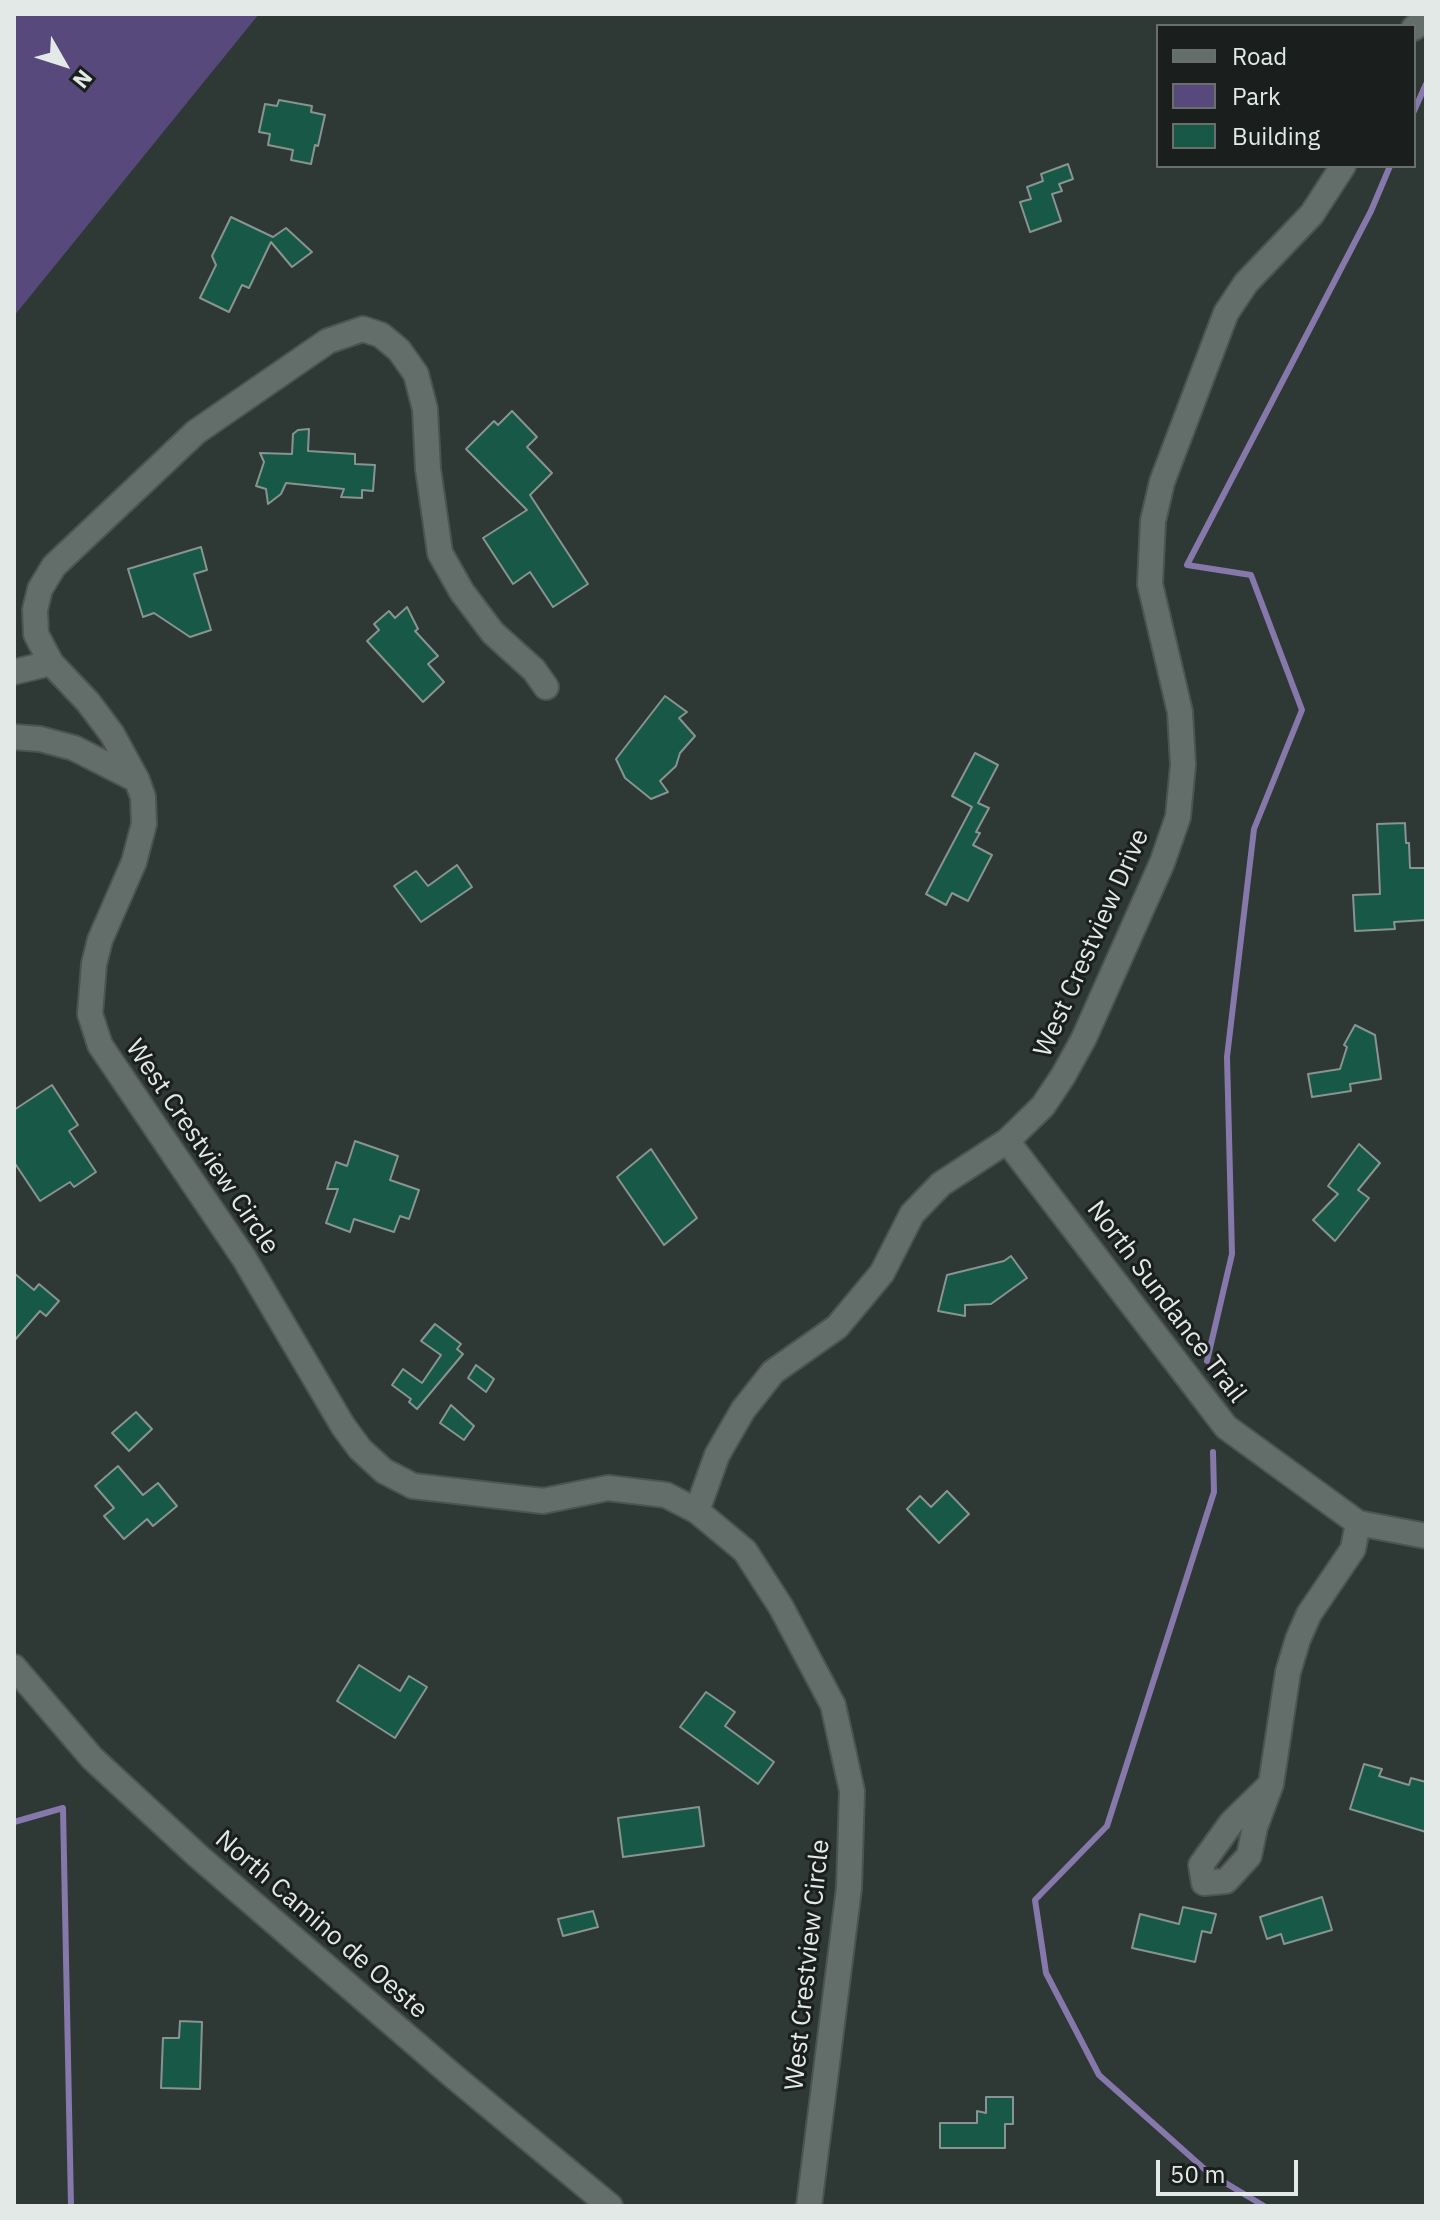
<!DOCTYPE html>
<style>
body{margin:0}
#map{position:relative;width:1440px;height:2220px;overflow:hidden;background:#2e3834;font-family:"IBM Plex Sans",sans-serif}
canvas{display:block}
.frame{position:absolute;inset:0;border:16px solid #e2e9e6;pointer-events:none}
.legend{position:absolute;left:1156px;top:24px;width:260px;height:144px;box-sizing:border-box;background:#1a1e1c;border:2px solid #6a6f6d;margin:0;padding:10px 14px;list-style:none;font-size:24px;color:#e2e9e6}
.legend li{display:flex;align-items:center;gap:16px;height:40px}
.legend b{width:40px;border:2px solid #6a6f6d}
.north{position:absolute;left:24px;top:24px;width:80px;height:80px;-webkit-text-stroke:6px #1a1e1c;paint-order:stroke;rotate:129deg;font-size:22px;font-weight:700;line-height:32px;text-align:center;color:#e2e9e6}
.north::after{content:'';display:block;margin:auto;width:28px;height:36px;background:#e2e9e6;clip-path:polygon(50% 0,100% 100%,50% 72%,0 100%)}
.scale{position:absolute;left:1156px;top:2160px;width:142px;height:36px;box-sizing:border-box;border:4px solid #e2e9e6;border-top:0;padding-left:10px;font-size:24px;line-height:28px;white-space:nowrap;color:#e2e9e6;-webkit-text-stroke:6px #1a1e1c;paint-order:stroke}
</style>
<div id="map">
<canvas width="1440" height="2220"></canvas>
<div class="frame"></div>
<ul class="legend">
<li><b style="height:10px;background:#636e6a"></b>Road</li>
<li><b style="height:22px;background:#57497b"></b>Park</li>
<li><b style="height:22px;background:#175946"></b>Building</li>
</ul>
<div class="north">N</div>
<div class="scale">50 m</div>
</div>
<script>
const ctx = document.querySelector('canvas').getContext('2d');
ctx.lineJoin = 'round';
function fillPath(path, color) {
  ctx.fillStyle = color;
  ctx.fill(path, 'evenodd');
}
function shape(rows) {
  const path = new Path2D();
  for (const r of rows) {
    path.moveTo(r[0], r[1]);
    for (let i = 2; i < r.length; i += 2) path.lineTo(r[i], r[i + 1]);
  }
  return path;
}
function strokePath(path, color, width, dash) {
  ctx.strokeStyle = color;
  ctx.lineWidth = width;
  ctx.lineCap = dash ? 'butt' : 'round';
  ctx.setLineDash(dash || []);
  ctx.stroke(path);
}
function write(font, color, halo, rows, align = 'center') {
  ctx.font = font + ' "IBM Plex Sans",sans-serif';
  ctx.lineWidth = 6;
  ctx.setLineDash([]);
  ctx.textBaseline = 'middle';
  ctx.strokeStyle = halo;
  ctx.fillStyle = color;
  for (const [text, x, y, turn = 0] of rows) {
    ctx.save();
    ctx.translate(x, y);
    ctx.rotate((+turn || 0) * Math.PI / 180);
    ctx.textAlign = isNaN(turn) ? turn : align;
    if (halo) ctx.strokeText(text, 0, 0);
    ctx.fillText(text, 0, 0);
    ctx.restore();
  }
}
const green = shape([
 [14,14,259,14,14,316]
]);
const stream = shape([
 [1414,111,1426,84],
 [1207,1361,1232,1254,1227,1057,1254,829,1302,710,1251,575,1187,565,1371,211,1390,166],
 [1213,1452,1214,1492,1107,1826,1035,1900,1046,1973,1099,2075,1209,2173,1264,2206],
 [14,1822,63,1808,71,2206]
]);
const building = shape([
 [279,100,312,106,311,112,325,115,318,146,315,145,311,164,291,160,293,150,268,145,270,134,259,132,265,104,277,106,279,100],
 [1068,164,1073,179,1059,184,1062,191,1052,194,1061,221,1030,232,1020,202,1031,199,1027,187,1043,181,1041,174,1068,164],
 [231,217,273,237,286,228,312,252,292,267,271,242,249,288,242,285,229,312,200,298,216,265,212,256,231,217],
 [512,411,537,437,527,447,552,473,530,495,588,584,553,607,530,572,513,584,483,538,527,510,466,449,494,421,498,425,512,411],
 [309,429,308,451,355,454,355,464,375,465,373,491,362,490,362,498,341,497,344,489,286,483,281,494,268,504,266,489,256,486,264,462,260,453,292,454,293,434,298,430,309,429],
 [201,547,207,570,194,574,211,630,190,637,154,613,143,617,128,569,201,547],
 [407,607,418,629,415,631,438,656,428,664,444,682,423,702,367,641,379,630,374,624,389,611,395,618,407,607],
 [665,696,687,712,679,718,695,736,680,753,676,766,660,781,668,792,651,799,625,778,616,759,665,696],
 [975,753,998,765,978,803,989,808,976,832,980,833,973,845,992,855,968,901,952,893,946,905,926,894,972,807,952,796,975,753],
 [1405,823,1406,843,1409,843,1410,868,1426,868,1426,920,1394,922,1395,929,1355,931,1353,895,1380,894,1377,824,1405,823],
 [457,865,472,887,421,922,394,886,416,871,428,886,457,865],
 [1355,1025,1375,1035,1381,1079,1350,1084,1351,1091,1312,1097,1308,1074,1340,1069,1347,1047,1344,1045,1355,1025],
 [52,1085,78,1125,69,1131,96,1172,74,1187,70,1182,40,1201,14,1162,14,1110,52,1085],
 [355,1141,398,1156,390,1180,419,1190,409,1219,400,1216,394,1232,354,1219,350,1232,326,1223,338,1189,327,1189,336,1162,347,1166,355,1141],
 [1359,1144,1380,1163,1358,1190,1369,1198,1335,1241,1313,1220,1338,1194,1328,1186,1359,1144],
 [651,1149,697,1218,664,1245,617,1177,651,1149],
 [1011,1256,1027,1278,991,1304,965,1305,965,1316,938,1311,947,1275,1004,1261,1011,1256],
 [14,1273,34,1290,39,1284,59,1301,46,1316,40,1311,14,1341,14,1273],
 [435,1324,461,1344,457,1349,463,1354,417,1409,409,1402,411,1399,392,1385,403,1369,422,1383,441,1355,421,1341,435,1324],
 [476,1365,494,1379,486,1392,468,1378,476,1365],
 [451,1405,474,1426,464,1440,440,1423,451,1405],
 [136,1412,152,1429,129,1451,112,1433,136,1412],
 [118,1466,143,1495,158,1483,177,1506,153,1526,147,1519,124,1539,104,1516,114,1508,95,1486,118,1466],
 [947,1491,969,1514,939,1543,907,1509,920,1496,931,1507,947,1491],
 [359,1665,400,1691,409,1676,427,1687,395,1738,337,1701,359,1665],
 [706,1692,735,1712,725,1726,774,1762,758,1784,680,1727,706,1692],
 [1364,1764,1382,1769,1379,1776,1409,1785,1411,1778,1426,1782,1426,1832,1350,1809,1364,1764],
 [699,1807,704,1846,623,1857,618,1818,699,1807],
 [1322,1897,1332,1930,1284,1944,1281,1934,1267,1939,1260,1917,1322,1897],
 [1183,1907,1216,1914,1211,1933,1202,1931,1195,1962,1132,1948,1140,1914,1179,1924,1183,1907],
 [593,1911,598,1927,563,1936,558,1919,593,1911],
 [180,2021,202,2022,200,2089,161,2088,163,2038,179,2038,180,2021],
 [986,2097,1013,2097,1013,2124,1005,2124,1005,2148,940,2148,940,2123,977,2123,977,2111,986,2113,986,2097]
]);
const minor = shape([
 [1414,28,1426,17],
 [14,672,51,663],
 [546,687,534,670,493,633,462,592,440,553,428,469,425,409,416,374,399,350,381,335,363,329,328,341,196,432,54,566,40,589,35,610,36,634,51,663,88,702,112,734,137,780,143,797,144,824,134,862,100,940,94,964,90,1014,100,1045,244,1258,343,1426,360,1449,384,1471,413,1486,543,1501,608,1488,666,1495,697,1511,745,1551,781,1607,833,1705,852,1791,849,1888,809,2206],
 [14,737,40,739,74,748,137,780],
 [1007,1141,1226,1427,1358,1523,1426,1536],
 [697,1511,717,1455,743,1410,773,1372,837,1327,882,1273,912,1214,941,1184,1007,1141,1043,1106,1063,1076,1084,1038,1162,863,1178,817,1183,765,1180,712,1150,584,1153,521,1162,482,1226,313,1246,283,1312,214,1343,166],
 [14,1667,92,1758,198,1856,452,2075,610,2206],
 [1271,1784,1255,1827,1249,1856,1226,1881,1204,1883,1201,1865,1232,1822,1271,1784,1288,1672,1298,1639,1309,1614,1353,1549,1358,1523]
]);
const streetNames = [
 ["West Crestview Drive",1092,943,-66],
 ["West Crestview Circle",202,1147,56],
 ["North Sundance Trail",1166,1302,53],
 ["North Camino de Oeste",321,1925,41],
 ["West Crestview Circle",808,1965,-84]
];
fillPath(green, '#57497b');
strokePath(stream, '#8678ab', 6);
fillPath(building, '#175946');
strokePath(building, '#899490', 2);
strokePath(minor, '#4b5451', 28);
strokePath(minor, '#636e6a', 24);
write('26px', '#e2e9e6', '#1a1e1c', streetNames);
</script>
